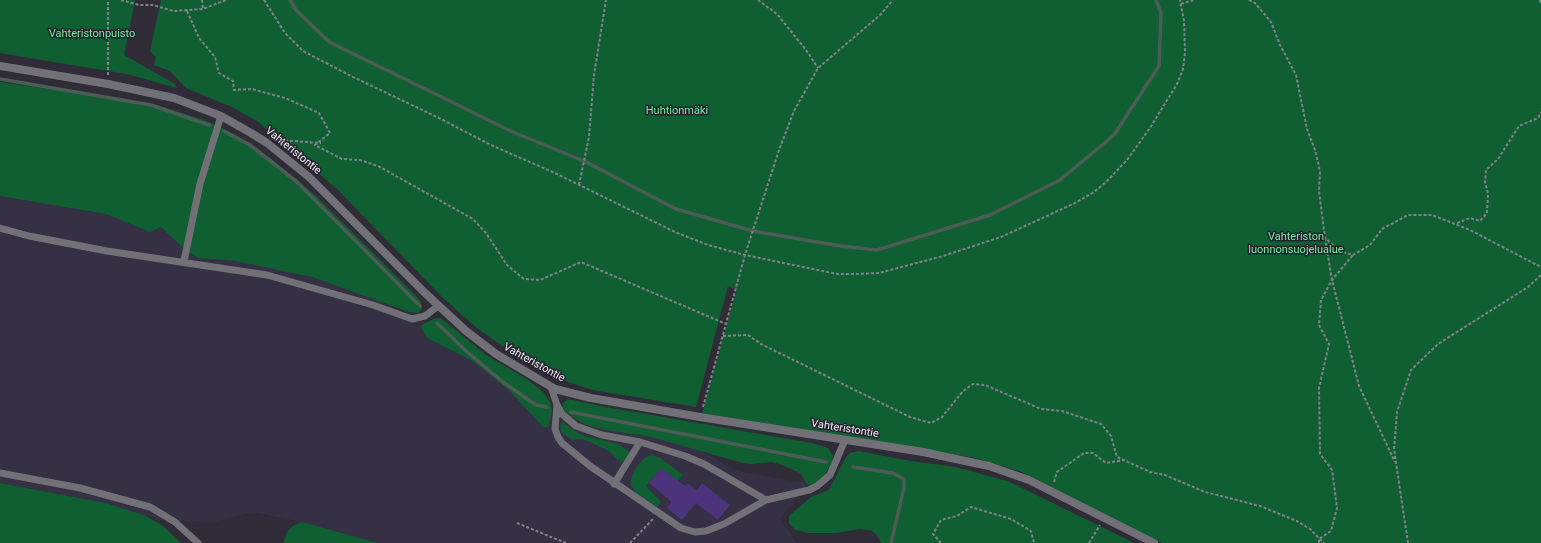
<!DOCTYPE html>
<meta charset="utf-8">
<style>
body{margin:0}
canvas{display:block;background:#2f2c38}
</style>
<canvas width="1541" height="543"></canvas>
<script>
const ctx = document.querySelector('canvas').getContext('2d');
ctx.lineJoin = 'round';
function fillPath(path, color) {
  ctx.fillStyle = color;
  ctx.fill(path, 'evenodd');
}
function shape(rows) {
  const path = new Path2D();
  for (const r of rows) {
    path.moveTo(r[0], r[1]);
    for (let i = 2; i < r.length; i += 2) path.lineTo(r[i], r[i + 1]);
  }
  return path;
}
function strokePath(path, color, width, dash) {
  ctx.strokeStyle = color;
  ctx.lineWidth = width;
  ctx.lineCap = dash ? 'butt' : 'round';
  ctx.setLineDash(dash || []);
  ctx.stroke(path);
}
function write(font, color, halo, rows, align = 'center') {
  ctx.font = font + ' Roboto,sans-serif';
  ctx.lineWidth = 3;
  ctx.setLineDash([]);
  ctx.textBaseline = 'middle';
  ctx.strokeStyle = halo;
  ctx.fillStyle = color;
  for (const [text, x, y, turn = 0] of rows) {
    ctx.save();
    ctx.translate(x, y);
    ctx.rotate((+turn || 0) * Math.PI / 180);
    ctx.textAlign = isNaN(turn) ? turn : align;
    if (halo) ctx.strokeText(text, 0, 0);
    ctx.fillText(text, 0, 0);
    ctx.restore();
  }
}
const built = shape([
 [0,196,106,214,150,232,161,227,180,245,198,258,235,261,273,268,312,277,373,298,452,336,527,396,690,445,737,471,798,482,812,478,780,519,797,543,378,543,302,522,253,512,213,522,156,520,144,515,106,503,0,483]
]);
const green = shape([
 [0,0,135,0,124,55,175,84,177,88,127,74,0,53],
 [161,0,1541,0,1541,543,1162,543,1022,472,976,458,702,413,737,289,728,286,696,407,593,390,568,382,518,357,477,328,443,298,337,189,257,121,232,107,186,88,170,71,154,65,156,57,150,51],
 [0,82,157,105,207,121,234,134,270,158,315,195,417,297,421,302,422,309,418,313,409,312,312,277,235,261,198,258,180,245,161,227,150,232,106,214,0,196],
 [436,318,442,319,486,355,528,380,543,392,550,402,552,411,548,427,543,427,510,391,473,361,429,339,425,335,421,327,423,324],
 [568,399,606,407,812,443,828,448,833,456,832,462,823,478,814,484,808,485,800,473,782,465,772,462,750,464,743,463,651,437,606,430,586,425,565,412,562,404],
 [562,422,581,435,618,444,630,452,624,462,619,461,609,451,588,441,582,439,573,440,566,436,561,431,560,425],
 [858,451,911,461,956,467,1010,482,1134,543,881,543,876,534,871,530,859,529,837,533,807,533,794,529,789,523,789,516,811,497,829,490,846,457,850,453],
 [652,455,659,457,683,475,678,481,661,468,646,486,661,502,657,507,635,492,630,483,633,473,637,466,646,457],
 [0,483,106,503,144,515,163,526,181,543,0,543],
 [302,522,378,543,283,543,287,532,293,526]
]);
const stream = shape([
 [290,0,296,10,329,42,515,133,584,161,676,209,753,231,841,246,877,250,990,215,1060,180,1114,135,1159,66,1161,13,1156,0],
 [0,79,151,105,209,125],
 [224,131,250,145,297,182,420,306],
 [437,323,466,351,503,382,536,405,547,407],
 [571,412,826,462],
 [853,467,893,473,904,479,904,488,891,543]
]);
const building = shape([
 [661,468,685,486,687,483,697,490,702,483,730,505,718,520,696,503,682,520,667,508,672,502,649,483]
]);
const path = shape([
 [121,0,139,5,153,5,173,11,203,9,226,0],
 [202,0,203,9],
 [264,0,285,33,303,51,351,76,439,118,491,145,557,174,675,232,708,245,745,255,837,274,856,274,879,273,943,256,1001,237,1073,204,1094,192,1107,181,1127,160,1150,128,1177,84,1183,69,1185,53,1184,21,1180,0],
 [758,0,777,14,806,50,818,68],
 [1249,0,1255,3,1271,22,1280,45,1296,75,1307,129,1315,150,1320,171,1319,191,1325,238,1340,251,1353,255,1370,245,1382,229,1408,215,1432,215,1470,230,1541,267],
 [1540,0,1541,4],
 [1181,4,1194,0],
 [187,11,199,38,215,57,219,73,233,81,234,90,252,89,285,98,319,113,330,133,315,145,342,159,360,160,378,166,473,219,486,233,507,265,524,279,540,280,581,262,726,324],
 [108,75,108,0],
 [280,140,321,143],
 [579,185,589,137,594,75,606,0],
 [1457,223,1470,218,1480,221,1487,213,1488,194,1485,182,1486,170,1498,159,1519,126,1538,118,1541,112],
 [1325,238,1332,280,1359,386,1395,462],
 [723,336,748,335,761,344,910,417,931,423,942,417,963,391,973,384,985,385,1041,409,1062,411,1101,424,1111,436,1117,457,1150,472,1165,475,1205,492,1260,506,1297,521,1310,529,1324,543],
 [703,407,745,255,779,150,794,111,818,68,880,15,893,0],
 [1054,482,1057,472,1084,453,1093,453,1106,463,1124,460],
 [517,523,566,543],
 [630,543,653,519],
 [941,543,933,534,941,520,957,516,971,507,1011,519,1031,531,1034,543],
 [1089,543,1100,525],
 [1319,543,1319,539,1331,531,1337,508,1332,470,1320,454,1319,388,1329,344,1319,325,1321,300,1332,280,1353,255],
 [1408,543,1394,449,1397,412,1411,370,1438,344,1528,287,1541,275]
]);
const lane = shape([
 [0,228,29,236,107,251,267,275,373,305,412,319,425,316,438,306],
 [184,261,200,184,221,116],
 [551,387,557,405,562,414,576,426,602,435,640,442,685,456,704,464,766,500,809,490,817,486,830,475,845,440],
 [557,406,555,429,558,437,562,443,590,466,681,528,695,532,706,531,724,524,766,500],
 [0,473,80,488,150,507,175,522,198,543],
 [614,484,640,442]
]);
const street = shape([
 [0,66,108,84,174,98,221,116,251,133,267,143,309,177,424,292,466,331,496,354,555,389,591,398,700,417,923,452,989,466,1029,480,1154,543]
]);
const parkNames = [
 ["Vahteristonpuisto",92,34],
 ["Huhtionmäki",677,111],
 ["Vahteriston",1296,237],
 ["luonnonsuojelualue",1296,250]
];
const streetNames = [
 ["Vahteristontie",293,151,39],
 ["Vahteristontie",534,363,29],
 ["Vahteristontie",845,429,9]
];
fillPath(built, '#353043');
fillPath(green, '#0f5f33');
strokePath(stream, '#4b5d54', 3.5);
fillPath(building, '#4d337c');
strokePath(path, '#85828c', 2, [3, 2]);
strokePath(lane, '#727077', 7);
strokePath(street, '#727077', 8);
write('11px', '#78ea9f', '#25222e', parkNames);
write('11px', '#eeecf4', '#25222e', streetNames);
</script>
